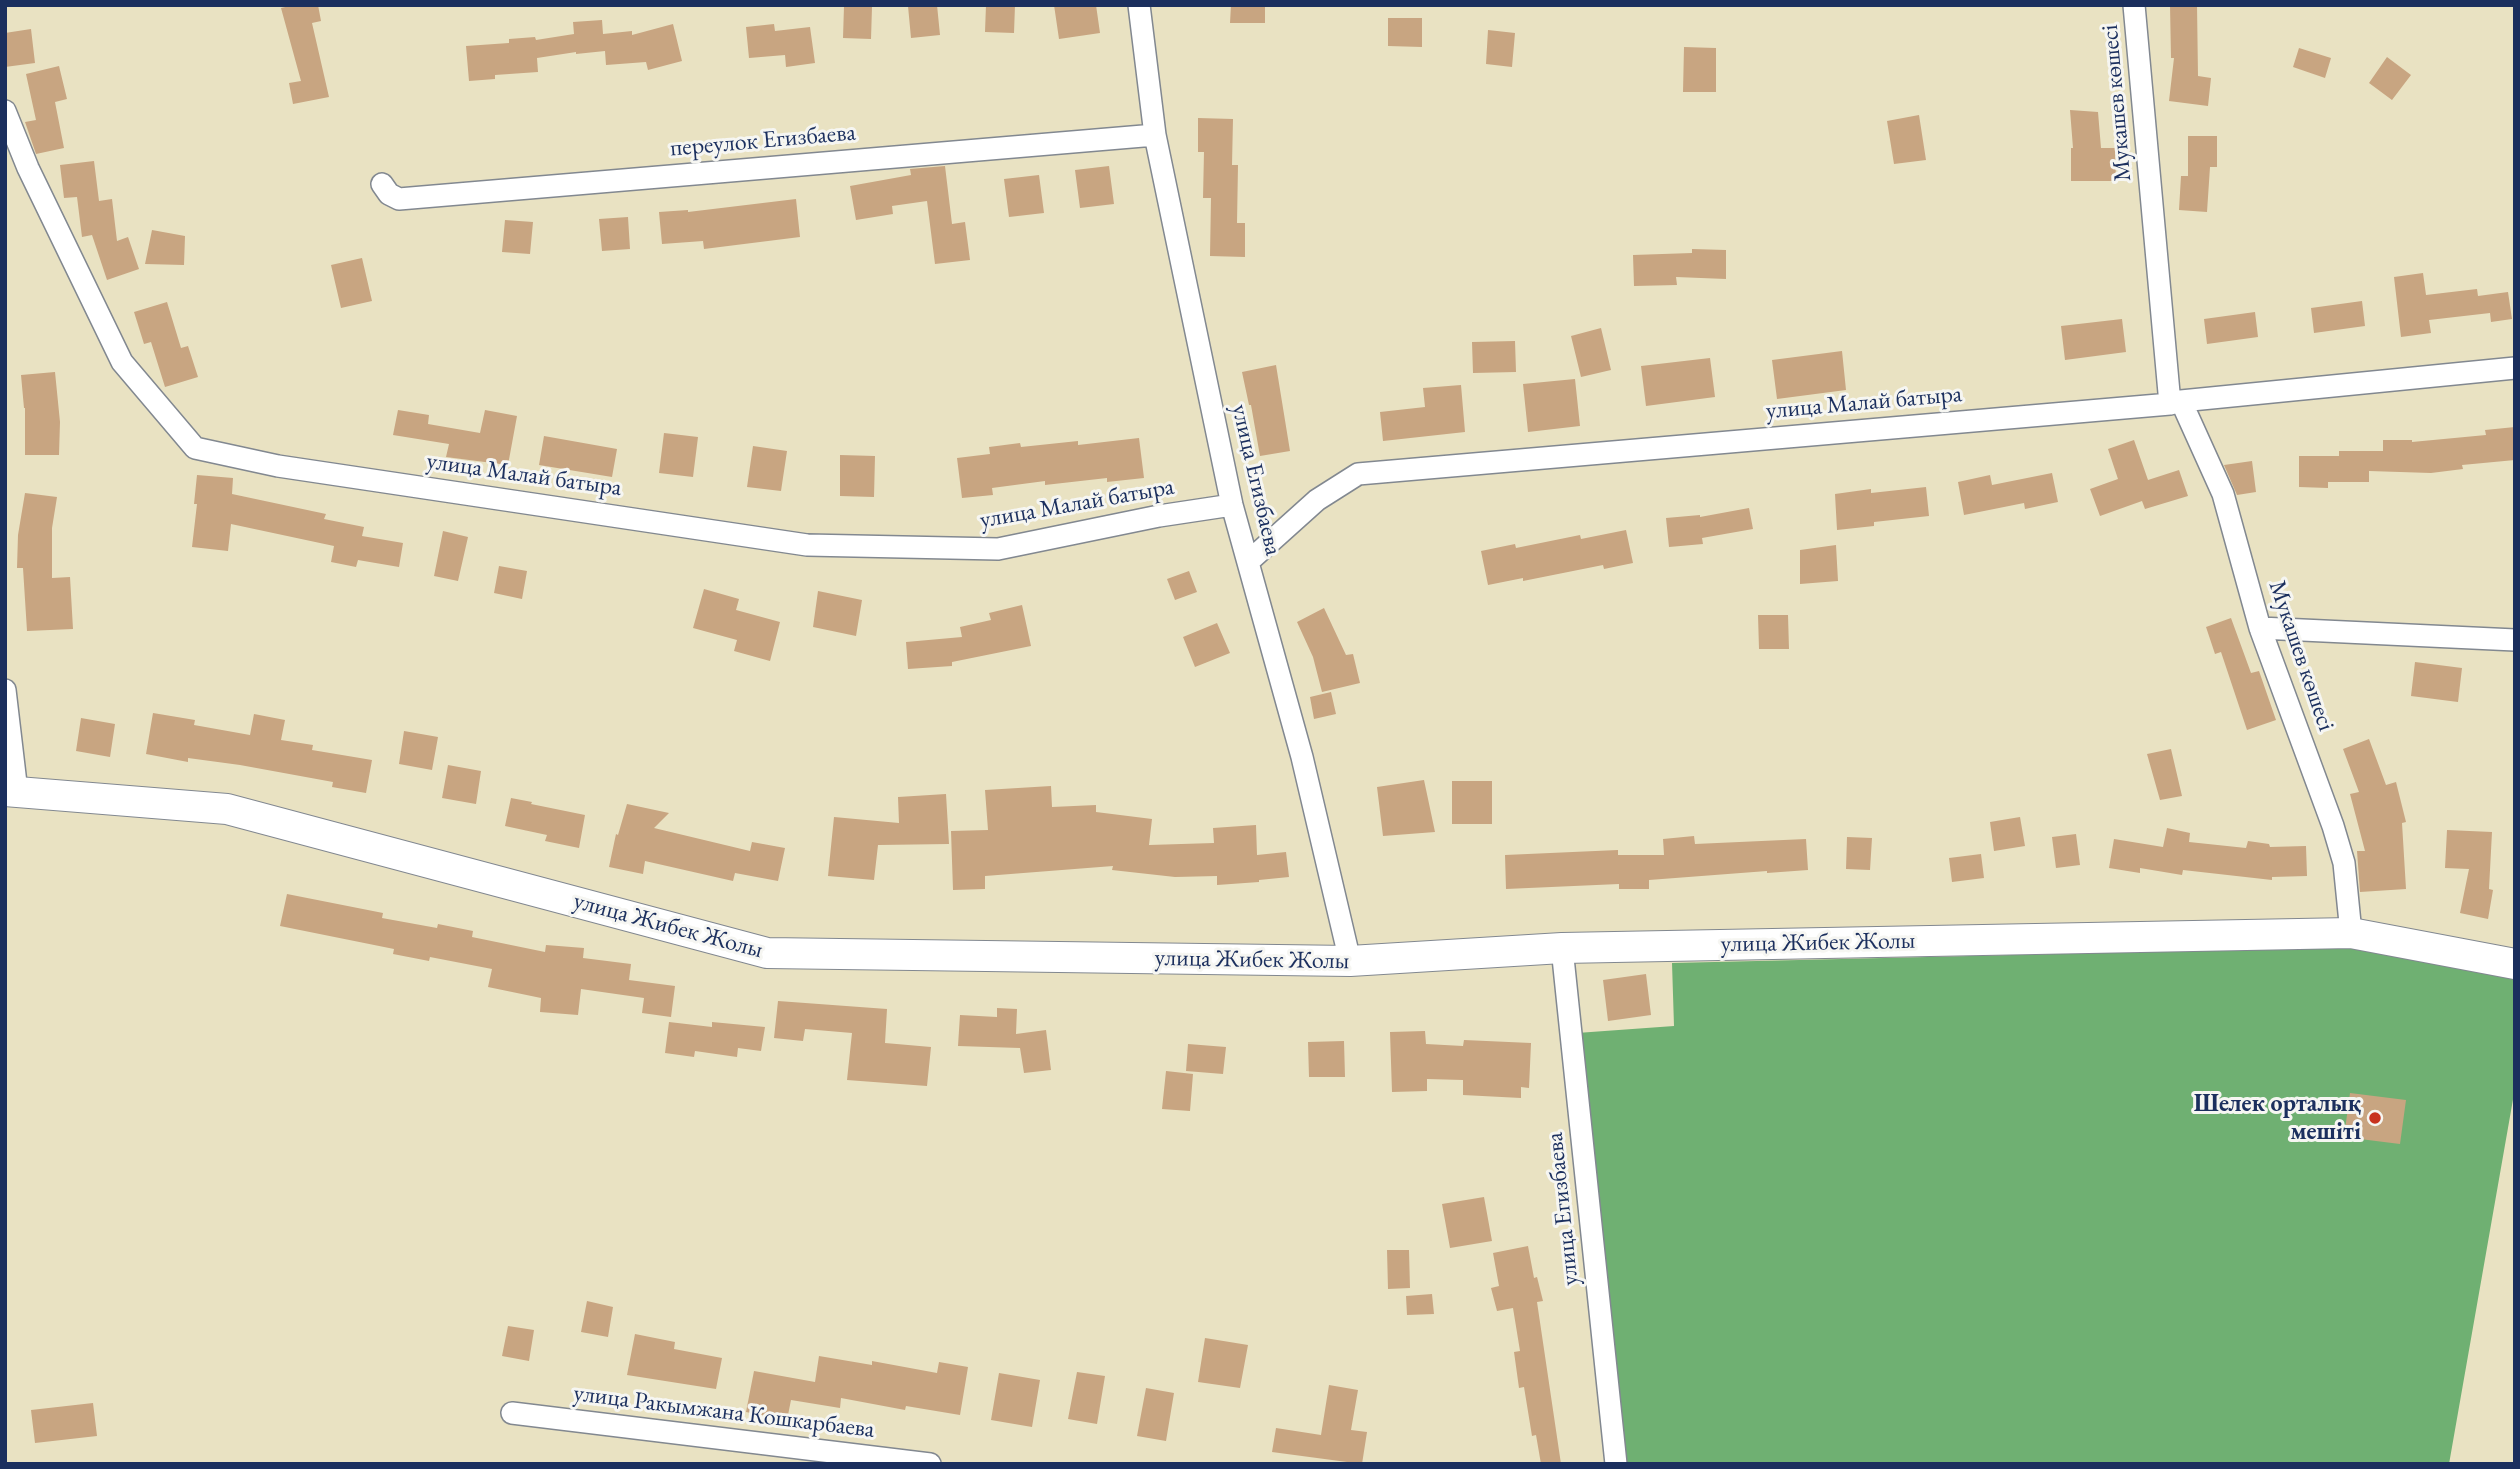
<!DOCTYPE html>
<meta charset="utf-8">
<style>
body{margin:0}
#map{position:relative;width:2520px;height:1469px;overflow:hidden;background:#e9e2c2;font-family:"EB Garamond",serif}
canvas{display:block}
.frame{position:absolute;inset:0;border:7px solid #1b2f5e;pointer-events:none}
</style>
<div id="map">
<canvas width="2520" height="1469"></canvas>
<div class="frame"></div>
</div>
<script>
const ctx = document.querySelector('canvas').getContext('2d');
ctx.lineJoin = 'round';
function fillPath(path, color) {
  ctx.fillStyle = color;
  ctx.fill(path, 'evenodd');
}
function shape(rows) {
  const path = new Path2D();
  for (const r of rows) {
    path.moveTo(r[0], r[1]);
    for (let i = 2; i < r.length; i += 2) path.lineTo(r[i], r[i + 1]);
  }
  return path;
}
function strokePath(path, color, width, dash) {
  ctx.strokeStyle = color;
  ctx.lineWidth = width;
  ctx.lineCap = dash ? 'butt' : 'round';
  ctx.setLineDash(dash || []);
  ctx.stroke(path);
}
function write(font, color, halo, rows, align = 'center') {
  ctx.font = font + ' "EB Garamond",serif';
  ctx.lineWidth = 6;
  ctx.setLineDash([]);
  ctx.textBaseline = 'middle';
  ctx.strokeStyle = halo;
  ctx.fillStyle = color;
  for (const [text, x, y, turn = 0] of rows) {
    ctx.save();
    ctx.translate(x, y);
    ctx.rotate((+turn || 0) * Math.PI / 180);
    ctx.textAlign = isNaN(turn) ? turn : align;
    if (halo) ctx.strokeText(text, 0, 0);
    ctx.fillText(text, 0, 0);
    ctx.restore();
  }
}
const forest = shape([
 [2351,947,2515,979,2515,1088,2449,1464,1618,1464,1577,1033,1674,1026,1672,963]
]);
const building = shape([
 [294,5,318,5,321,21,312,23,329,97,293,104,289,83,301,81,281,8],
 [937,5,940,35,911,38,908,6],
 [986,5,1015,5,1014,33,985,32],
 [1054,5,1096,5,1100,33,1059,39],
 [1231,5,1265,5,1265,23,1230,23],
 [2170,5,2197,5,2198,76,2211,78,2208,106,2169,101,2174,58,2171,58],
 [844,6,872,7,871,39,843,38],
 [1388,18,1422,18,1422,47,1388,46],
 [602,20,603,34,632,31,632,35,673,24,682,61,648,70,646,62,606,65,605,51,576,54,576,52,537,58,538,72,495,75,495,79,469,81,466,46,509,43,509,39,535,37,536,40,574,34,573,22],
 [774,24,775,31,810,27,815,63,786,67,785,55,749,58,746,27],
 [31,29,35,63,5,67,5,33],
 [1488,30,1515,33,1512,67,1486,64],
 [1684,47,1716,48,1716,92,1683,92],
 [2299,48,2331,58,2325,78,2293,67],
 [2387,57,2411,75,2392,100,2369,83],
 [59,66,67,99,55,102,64,148,36,154,25,122,36,120,26,74],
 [2070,110,2098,112,2101,148,2115,148,2116,181,2071,181,2071,148,2073,148],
 [1919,115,1926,160,1894,164,1887,121],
 [1198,118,1233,119,1232,165,1238,165,1237,223,1245,223,1245,257,1210,256,1211,198,1203,198,1204,152,1198,152],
 [2188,136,2217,136,2217,167,2210,167,2207,212,2179,210,2181,176,2188,176],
 [94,161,99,201,112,199,117,241,128,237,139,269,107,280,92,235,82,237,77,197,64,198,60,165],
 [945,166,952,224,965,222,970,260,935,264,927,201,892,206,893,214,856,220,850,186,911,175,910,169],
 [1109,166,1114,204,1080,208,1075,170],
 [1039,175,1044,213,1009,217,1004,179],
 [796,199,800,237,704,249,703,241,662,244,659,212,688,210,688,212],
 [628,217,630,249,602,251,599,219],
 [505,220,533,222,530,254,502,252],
 [152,230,185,236,184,265,145,264],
 [1692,249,1726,250,1726,279,1676,277,1677,285,1634,286,1633,255,1692,253],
 [362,258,372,301,341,308,331,265],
 [2423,273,2426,295,2477,289,2478,296,2508,292,2512,319,2491,322,2490,313,2429,320,2431,333,2401,337,2394,277],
 [2362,301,2365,326,2314,333,2311,308],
 [167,302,181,348,188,346,198,377,165,387,151,342,144,344,134,312],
 [2255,312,2258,337,2207,344,2204,319],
 [2122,319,2126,352,2065,360,2061,326],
 [1601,328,1611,370,1581,377,1571,336],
 [1515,341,1516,372,1473,373,1472,342],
 [1842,351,1846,390,1777,399,1772,360],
 [1710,358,1715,397,1646,406,1641,366],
 [1276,365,1290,451,1260,456,1251,405,1249,405,1242,372],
 [55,372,60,422,59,455,25,455,25,408,24,408,21,375],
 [1575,379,1580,426,1528,432,1523,384],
 [1461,385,1465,432,1383,441,1380,412,1425,407,1423,388],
 [398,410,429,415,428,424,480,433,485,410,517,416,508,465,446,457,449,444,393,435],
 [2515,427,2515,460,2462,465,2463,469,2431,473,2369,471,2369,482,2328,482,2328,488,2299,487,2299,456,2339,456,2339,451,2383,451,2383,440,2412,440,2412,442,2486,435,2485,430],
 [664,433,698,437,693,477,659,473],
 [544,436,617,449,612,477,539,465],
 [1139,438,1144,478,1107,482,1107,478,1045,485,1045,481,992,488,993,495,962,498,957,458,990,454,989,447,1020,443,1021,447,1078,441,1078,445],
 [2134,440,2148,480,2179,470,2188,496,2145,509,2142,501,2100,516,2090,489,2118,479,2108,449],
 [753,446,787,451,781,491,747,487],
 [840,455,875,456,874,497,840,496],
 [2252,461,2256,492,2237,495,2224,465],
 [2052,473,2058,502,2025,509,2024,503,1964,515,1958,482,1990,475,1992,485],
 [197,475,233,478,232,494,326,514,324,519,364,527,362,536,403,543,399,567,358,560,356,567,331,562,334,546,231,524,228,551,192,547,197,504,194,504],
 [1926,487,1929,516,1874,522,1874,526,1837,530,1835,494,1871,489,1871,493],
 [25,493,57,497,52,528,52,578,70,577,73,629,27,631,23,568,17,568,18,535],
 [1749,508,1753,529,1702,538,1703,544,1669,547,1666,518,1700,515,1700,517],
 [1626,530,1633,563,1604,569,1603,565,1523,581,1523,578,1488,585,1481,551,1515,544,1516,548,1580,535,1581,539],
 [443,531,468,537,458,581,434,576],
 [1836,545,1838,581,1800,584,1800,550],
 [499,566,527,571,522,599,494,593],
 [1189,571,1197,592,1175,600,1167,579],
 [704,589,739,599,736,610,780,622,770,661,734,651,737,640,693,628],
 [818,591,862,600,856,636,813,627],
 [1022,605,1031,646,952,662,952,666,908,669,906,642,962,637,960,627,991,620,989,613],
 [1324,608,1346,655,1353,654,1360,683,1322,692,1313,657,1297,622],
 [1758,615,1788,615,1789,649,1759,649],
 [2231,618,2251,673,2259,671,2276,720,2247,730,2221,652,2215,654,2206,627],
 [1217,623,1230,653,1195,667,1183,637],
 [2415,662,2462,668,2458,702,2411,696],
 [1331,692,1336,714,1314,719,1310,697],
 [153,713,195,720,194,725,250,735,254,714,285,720,281,740,313,745,312,750,372,760,366,793,332,787,333,782,240,765,188,758,188,762,146,754],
 [81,718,115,724,110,757,76,751],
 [404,731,438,737,432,770,399,764],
 [2369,739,2386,785,2396,782,2406,822,2402,823,2406,889,2360,892,2357,851,2365,851,2350,794,2359,792,2343,749],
 [2171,749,2182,796,2160,800,2147,754],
 [448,765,481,771,476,804,442,798],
 [1424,780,1435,832,1383,836,1377,787],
 [1452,781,1492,781,1492,824,1452,824],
 [1051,786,1052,807,1096,805,1096,812,1152,819,1149,845,1214,843,1213,828,1256,825,1257,855,1286,852,1289,877,1259,880,1259,882,1217,885,1217,876,1175,877,1112,870,1113,866,985,876,985,889,953,890,951,831,988,830,985,790],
 [946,794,949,844,878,845,874,880,828,876,834,817,899,823,898,797],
 [511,798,532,802,531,804,585,815,579,848,545,841,547,835,505,826],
 [627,804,669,813,654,828,750,851,752,842,785,848,778,881,735,873,733,881,645,861,643,874,609,867,616,834,618,835],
 [2020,817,2025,846,1994,851,1990,822],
 [2167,828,2190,833,2189,842,2246,848,2248,841,2269,844,2270,847,2306,846,2307,876,2272,877,2272,880,2183,870,2182,875,2140,868,2140,873,2109,868,2114,839,2163,847],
 [2447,830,2492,832,2489,889,2493,890,2488,919,2460,913,2469,869,2445,868],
 [2076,834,2080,865,2056,868,2052,837],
 [1694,836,1695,844,1806,839,1808,870,1767,873,1767,871,1649,880,1649,889,1619,889,1619,884,1506,889,1505,855,1618,850,1618,855,1664,855,1663,839],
 [1847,837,1872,838,1870,870,1846,869],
 [1981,854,1984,878,1952,882,1949,858],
 [287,894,383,913,382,918,437,928,438,924,473,931,472,937,545,952,546,945,584,948,583,958,631,964,629,980,675,986,671,1017,642,1013,644,998,581,989,578,1015,540,1012,541,998,488,987,492,969,430,957,429,961,393,954,394,949,280,926],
 [1646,974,1651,1015,1608,1021,1603,980],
 [778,1001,887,1009,885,1043,931,1047,927,1086,847,1080,852,1033,805,1029,803,1041,774,1038],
 [997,1008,1017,1009,1016,1034,1046,1030,1051,1070,1024,1073,1020,1048,958,1046,960,1015,997,1017],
 [669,1022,712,1027,712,1022,765,1027,761,1051,738,1048,737,1057,695,1051,694,1057,665,1053],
 [1425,1031,1426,1044,1463,1046,1464,1040,1531,1043,1529,1088,1521,1087,1521,1098,1463,1095,1463,1080,1427,1079,1427,1091,1392,1092,1390,1032],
 [1344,1041,1345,1077,1309,1077,1308,1042],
 [1188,1044,1226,1047,1223,1074,1186,1071],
 [1166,1071,1193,1074,1190,1111,1162,1109],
 [2350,1093,2406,1100,2400,1144,2344,1137],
 [1484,1197,1492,1241,1450,1248,1442,1204],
 [1528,1246,1534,1278,1537,1277,1543,1301,1537,1302,1561,1464,1541,1464,1536,1435,1532,1436,1524,1387,1519,1388,1514,1352,1520,1351,1513,1308,1497,1311,1491,1288,1499,1286,1493,1253],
 [1387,1250,1409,1250,1410,1288,1388,1289],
 [1432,1294,1434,1314,1407,1315,1406,1296],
 [587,1301,613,1307,608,1337,581,1332],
 [508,1326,534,1330,529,1361,502,1356],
 [635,1334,675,1342,674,1349,722,1358,716,1389,627,1375],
 [1205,1338,1248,1345,1240,1388,1198,1382],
 [819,1356,872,1365,872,1361,937,1373,939,1362,968,1367,960,1415,906,1406,905,1410,841,1398,840,1408,791,1400,787,1420,746,1412,754,1371,815,1382],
 [1077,1372,1105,1376,1097,1424,1068,1419],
 [999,1373,1040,1380,1032,1427,991,1420],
 [1329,1385,1358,1390,1351,1430,1367,1432,1362,1464,1272,1452,1276,1428,1321,1435],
 [1146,1388,1174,1393,1166,1441,1137,1436],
 [93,1403,97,1436,35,1443,31,1410]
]);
const minor = shape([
 [1139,5,1155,135,1232,505,1302,757,1350,961],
 [2134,5,2170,404],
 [5,111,28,168,122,362,195,448,278,466,807,545,998,549,1159,516,1232,505],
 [382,184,389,194,399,199,1155,135],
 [2181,401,2223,494,2260,628,2333,826,2344,863,2351,933],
 [1248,562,1317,500,1358,474,2170,404,2181,401,2515,368],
 [2260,628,2515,640],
 [5,690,17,792],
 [1562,948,1616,1464],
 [512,1413,930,1464]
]);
const secondary = shape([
 [5,791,227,809,767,953,1350,961,1562,948,2351,933,2515,964]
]);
const markers = [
 [2375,1118,7,"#c8321e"]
];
const streetNames = [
 ["Мукашев көшесі",2117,103,-95],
 ["переулок Егизбаева",763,141,-5],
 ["улица Малай батыра",1864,403,-5],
 ["улица Малай батыра",524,475,8],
 ["улица Егизбаева",1256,480,77],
 ["улица Малай батыра",1077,504,-10],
 ["Мукашев көшесі",2301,656,71],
 ["улица Жибек Жолы",668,926,15],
 ["улица Жибек Жолы",1818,943,-1],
 ["улица Жибек Жолы",1252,960,1],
 ["улица Егизбаева",1563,1209,-96],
 ["улица Ракымжана Кошкарбаева",724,1412,7]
];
const poiNames = [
 ["Шелек орталық",2361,1104],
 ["мешіті",2361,1132]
];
fillPath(forest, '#6fb072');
fillPath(building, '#c8a581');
strokePath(minor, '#828890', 24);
strokePath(secondary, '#828890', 32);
strokePath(minor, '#fff', 21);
strokePath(secondary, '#fff', 30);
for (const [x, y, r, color] of markers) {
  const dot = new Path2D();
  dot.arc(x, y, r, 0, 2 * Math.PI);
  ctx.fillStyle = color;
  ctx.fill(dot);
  strokePath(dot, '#f6f6f2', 2.5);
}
write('24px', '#1b2f5e', '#f6f6f2', streetNames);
write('bold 24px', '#1b2f5e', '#f6f6f2', poiNames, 'right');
</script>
